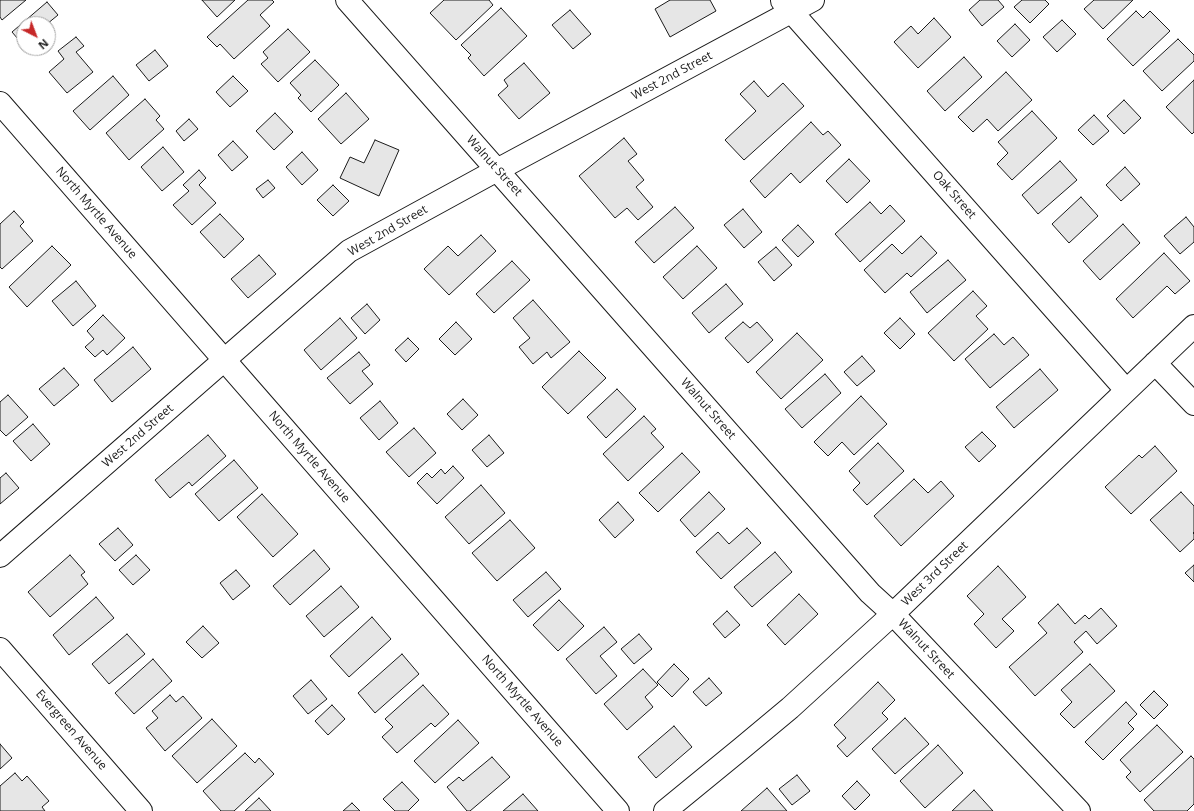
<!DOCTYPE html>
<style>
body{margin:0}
#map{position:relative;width:1194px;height:811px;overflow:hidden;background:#fff;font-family:"Open Sans",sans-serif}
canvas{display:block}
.north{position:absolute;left:16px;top:16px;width:40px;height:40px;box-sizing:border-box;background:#fff;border:1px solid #a3a3a3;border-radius:50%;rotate:138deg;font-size:11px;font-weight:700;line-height:16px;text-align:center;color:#1a1a1a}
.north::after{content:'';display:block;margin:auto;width:14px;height:18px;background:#c62828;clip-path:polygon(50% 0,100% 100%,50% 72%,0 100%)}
</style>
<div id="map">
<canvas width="1194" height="811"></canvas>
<div class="north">N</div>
</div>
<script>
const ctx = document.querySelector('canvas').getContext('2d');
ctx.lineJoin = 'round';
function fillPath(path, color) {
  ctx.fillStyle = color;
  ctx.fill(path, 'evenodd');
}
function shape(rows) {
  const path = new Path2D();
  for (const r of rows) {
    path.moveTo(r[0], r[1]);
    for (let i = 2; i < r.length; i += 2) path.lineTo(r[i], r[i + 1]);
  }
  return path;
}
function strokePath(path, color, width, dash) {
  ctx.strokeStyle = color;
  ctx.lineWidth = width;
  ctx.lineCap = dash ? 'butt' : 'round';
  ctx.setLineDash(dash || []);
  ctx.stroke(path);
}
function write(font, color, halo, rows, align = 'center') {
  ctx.font = font + ' "Open Sans",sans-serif';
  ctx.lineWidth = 3;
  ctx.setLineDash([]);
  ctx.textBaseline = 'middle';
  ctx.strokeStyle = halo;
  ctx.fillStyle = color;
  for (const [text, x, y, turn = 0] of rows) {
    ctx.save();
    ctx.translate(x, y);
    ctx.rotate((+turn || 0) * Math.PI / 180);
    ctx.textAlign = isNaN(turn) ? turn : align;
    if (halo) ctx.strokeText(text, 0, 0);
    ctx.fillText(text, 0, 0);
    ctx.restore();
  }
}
const building = shape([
 [0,0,26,0,2,20,0,17,0,0],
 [202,0,235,0,217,17,202,0],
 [248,0,272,0,274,2,260,15,270,26,234,59,220,44,217,47,207,37,248,0],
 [444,0,489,0,493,5,456,40,430,13,444,0],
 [670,0,710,0,716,11,670,37,655,9,670,0],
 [980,0,998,0,1004,7,982,26,969,10,980,0],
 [1022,0,1045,0,1049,4,1030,23,1014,7,1022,0],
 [1094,0,1133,0,1103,29,1084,9,1094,0],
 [47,2,58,15,47,24,24,24,24,46,12,32,47,2],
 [501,8,527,36,484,76,468,58,471,55,461,45,501,8],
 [570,10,591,34,573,49,552,25,570,10],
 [1136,11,1143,18,1150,11,1170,31,1133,66,1107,39,1136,11],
 [934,18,951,37,918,68,894,42,911,26,918,34,934,18],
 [1062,20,1076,34,1057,52,1043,37,1062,20],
 [1015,24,1030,40,1012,57,997,41,1015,24],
 [288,29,310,52,278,82,261,64,268,58,263,52,288,29],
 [76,37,84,46,76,52,93,72,67,93,49,72,64,59,58,51,76,37],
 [1178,39,1194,55,1194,61,1162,91,1143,71,1178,39],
 [26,48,39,48,31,54,26,48],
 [155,50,168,66,149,81,136,65,155,50],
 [964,57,982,77,945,111,927,91,964,57],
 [315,60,339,85,311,112,298,98,301,95,290,83,315,60],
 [524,63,550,93,519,119,498,95,508,86,504,80,524,63],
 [1006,72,1032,100,998,131,987,119,973,132,958,117,1006,72],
 [113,76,129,95,90,130,73,111,113,76],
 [233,76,248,91,230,107,216,92,233,76],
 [1194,80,1194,132,1192,134,1166,107,1194,80],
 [754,81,768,97,783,83,804,106,744,160,725,140,756,111,740,94,754,81],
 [346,93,369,119,341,144,318,119,346,93],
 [145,99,160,116,156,120,164,129,129,160,106,133,145,99],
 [1124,100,1141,118,1124,134,1107,116,1124,100],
 [1032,111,1057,138,1012,180,997,164,1008,153,998,142,1032,111],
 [275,113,293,132,274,150,256,131,275,113],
 [1094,115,1109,131,1093,145,1078,130,1094,115],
 [189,119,198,129,184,141,176,131,189,119],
 [811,122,823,135,828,131,841,145,800,183,791,173,765,198,750,181,811,122],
 [624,138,637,154,628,161,644,180,636,187,653,207,638,220,627,208,615,218,579,176,624,138],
 [375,140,399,150,379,196,340,178,350,157,364,163,375,140],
 [233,141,248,157,232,171,218,155,233,141],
 [163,147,184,172,162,191,141,167,163,147],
 [302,152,318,170,302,185,286,167,302,152],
 [849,159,870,181,847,203,826,181,849,159],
 [1060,161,1077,180,1038,214,1022,195,1060,161],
 [1125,167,1140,184,1121,201,1106,185,1125,167],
 [199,170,206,178,199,185,216,203,192,225,173,205,189,191,183,185,199,170],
 [268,180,275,188,263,198,256,189,268,180],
 [333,185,349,201,333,216,317,200,333,185],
 [1081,197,1098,216,1069,243,1052,224,1081,197],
 [870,202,881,214,890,205,905,221,860,262,835,234,870,202],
 [675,207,694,228,654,263,635,242,675,207],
 [743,209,762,232,744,248,724,225,743,209],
 [14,211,24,222,20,226,33,241,2,269,0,267,0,224,14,211],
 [220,214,244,239,224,258,200,232,220,214],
 [1186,217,1194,227,1194,242,1180,254,1164,236,1186,217],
 [1123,224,1140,243,1100,280,1083,261,1123,224],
 [798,225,814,242,798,257,782,240,798,225],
 [481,235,496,251,449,295,424,269,448,246,458,256,481,235],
 [921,236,937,253,911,277,907,273,885,293,864,270,892,244,902,254,921,236],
 [52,246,71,265,27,307,9,287,52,246],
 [697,246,717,268,683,299,663,277,697,246],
 [776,247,792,265,774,281,758,262,776,247],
 [1164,253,1190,281,1175,294,1167,286,1133,318,1116,299,1164,253],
 [259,255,276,274,248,298,231,279,259,255],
 [948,260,966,280,927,313,910,292,948,260],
 [512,261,530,280,494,313,476,294,512,261],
 [76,281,96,306,73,326,52,301,76,281],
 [726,284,743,304,709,333,692,313,726,284],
 [973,291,987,306,976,316,988,329,954,361,928,333,973,291],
 [533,300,570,342,551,358,547,352,533,364,519,347,530,338,513,318,533,300],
 [367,304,380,320,365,334,351,318,367,304],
 [103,315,125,338,107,355,103,350,95,357,85,347,94,339,87,331,103,315],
 [340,318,357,338,321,370,304,350,340,318],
 [900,318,915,334,900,349,884,333,900,318],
 [456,322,472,339,455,355,439,339,456,322],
 [743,322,750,328,757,322,773,340,748,363,725,338,743,322],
 [797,333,823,360,781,399,756,372,797,333],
 [994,334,1004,345,1013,337,1029,355,990,388,965,359,994,334],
 [408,338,419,349,406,362,395,350,408,338],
 [133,347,151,369,112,402,94,380,133,347],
 [579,351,606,378,568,414,542,387,579,351],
 [359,352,370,365,362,371,373,384,350,404,327,378,359,352],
 [862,356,875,371,857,386,844,372,862,356],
 [64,368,79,385,54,406,39,389,64,368],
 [1040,369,1058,390,1014,428,996,407,1040,369],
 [825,374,841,393,802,428,785,409,825,374],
 [617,389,636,409,606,438,587,417,617,389],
 [8,395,28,417,6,436,0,430,0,402,8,395],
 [861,396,887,424,854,455,842,442,828,456,814,442,861,396],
 [463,399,478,415,462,430,447,414,463,399],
 [380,401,398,423,379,440,360,418,380,401],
 [644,416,656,429,651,433,664,447,628,481,603,454,644,416],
 [33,424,50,444,31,461,13,441,33,424],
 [414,428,436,453,409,477,386,452,414,428],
 [982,432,996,446,979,462,965,447,982,432],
 [208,435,226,456,192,486,189,482,170,498,155,480,208,435],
 [489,435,504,453,487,467,472,450,489,435],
 [878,443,904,471,867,505,853,490,860,483,849,471,878,443],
 [1155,446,1177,471,1131,514,1105,487,1139,455,1142,458,1155,446],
 [682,453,700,472,658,512,639,493,682,453],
 [234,460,258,488,219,521,195,494,234,460],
 [453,466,464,478,437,504,417,483,427,473,432,478,441,469,445,474,453,466],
 [6,473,19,488,0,504,0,478,6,473],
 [914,479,928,493,941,481,954,496,901,546,874,516,914,479],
 [481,485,505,513,469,544,445,517,481,485],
 [709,492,725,509,695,537,680,520,709,492],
 [1181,492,1194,506,1194,532,1193,533,1194,534,1194,539,1180,552,1150,520,1181,492],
 [262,494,298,534,273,557,237,517,262,494],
 [618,502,634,520,615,538,599,520,618,502],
 [510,520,535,548,497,581,472,553,510,520],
 [118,528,133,545,115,561,99,544,118,528],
 [747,528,761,543,721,579,696,552,718,532,729,544,747,528],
 [314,550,330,569,290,605,273,586,314,550],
 [775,552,792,572,752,607,734,587,775,552],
 [70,555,85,572,81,575,88,584,50,617,28,592,70,555],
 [136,555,150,570,133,585,119,570,136,555],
 [1194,565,1194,582,1185,573,1194,565],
 [998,566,1026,597,1002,619,1014,631,996,648,974,624,984,614,967,596,998,566],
 [236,570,250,586,233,600,220,583,236,570],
 [546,572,561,589,528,617,513,600,546,572],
 [341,586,359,607,324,637,306,616,341,586],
 [799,594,818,614,785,645,767,625,799,594],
 [96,597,114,618,69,655,53,635,96,597],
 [559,600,584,626,558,651,533,625,559,600],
 [1058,604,1075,624,1085,615,1089,619,1101,608,1117,626,1097,644,1086,631,1074,642,1083,652,1035,696,1009,667,1047,633,1038,623,1058,604],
 [727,611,740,625,725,638,713,624,727,611],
 [372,617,391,639,349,677,330,656,372,617],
 [203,626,219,643,202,658,186,642,203,626],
 [604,627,617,642,600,656,617,676,596,694,566,659,604,627],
 [127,634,145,654,109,684,92,664,127,634],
 [639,634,652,649,634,664,621,649,639,634],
 [402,654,419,674,375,713,358,693,402,654],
 [153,659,172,681,134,714,115,693,153,659],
 [674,664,689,679,672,697,657,682,674,664],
 [1090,664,1115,691,1074,728,1060,714,1072,702,1061,690,1090,664],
 [643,669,658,685,645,697,653,707,627,730,604,704,643,669],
 [709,678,722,693,706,706,693,692,709,678],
 [311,680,327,699,308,714,293,696,311,680],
 [878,682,895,700,882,713,888,719,847,757,837,746,846,738,834,725,878,682],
 [423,685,449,714,435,727,431,723,397,753,382,737,393,727,385,719,423,685],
 [1154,691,1168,705,1154,719,1140,705,1154,691],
 [170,695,176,702,183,696,202,718,165,751,146,728,158,718,152,711,170,695],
 [1126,702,1137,714,1128,723,1134,729,1103,760,1085,742,1126,702],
 [332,705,345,719,328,735,315,721,332,705],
 [905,718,929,744,895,774,872,749,905,718],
 [212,719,237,746,197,783,172,756,212,719],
 [458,720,479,743,435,783,414,761,458,720],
 [1157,725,1183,752,1140,792,1126,777,1131,772,1120,760,1157,725],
 [674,726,692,747,656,778,638,757,674,726],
 [0,744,12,758,0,769,0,744],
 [938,745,963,773,925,808,900,781,938,745],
 [245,753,255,763,259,758,274,774,234,811,221,811,203,791,245,753],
 [1191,756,1194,759,1194,804,1187,811,1154,811,1144,800,1191,756],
 [492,757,510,777,470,811,467,811,447,787,459,777,463,781,492,757],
 [15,773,22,781,27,776,49,801,42,807,45,811,0,811,0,786,15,773],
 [797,775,810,791,792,805,779,789,797,775],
 [857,781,870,795,855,810,842,796,857,781],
 [402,782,419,800,408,811,395,811,383,799,402,782],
 [767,788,787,811,741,811,767,788],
 [974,790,993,811,952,811,974,790],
 [523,794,538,811,503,811,523,794],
 [259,798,271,811,245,811,259,798],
 [352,803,360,811,343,811,352,803]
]);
const minor = shape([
 [347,0,870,593,893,614,1079,811],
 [782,1,1126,390],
 [0,103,618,811],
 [1155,363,1194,404],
 [0,556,349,251,497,170,813,0],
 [0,649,141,811],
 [665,811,742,748,790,708,893,614,1194,326]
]);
const streetNames = [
 ["West 2nd Street",672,76,-28],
 ["Walnut Street",494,166,48],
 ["Oak Street",954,195,49],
 ["North Myrtle Avenue",96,213,49],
 ["West 2nd Street",388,231,-30],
 ["Walnut Street",708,409,49],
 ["West 2nd Street",138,436,-41],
 ["North Myrtle Avenue",309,457,49],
 ["West 3rd Street",935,574,-44],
 ["Walnut Street",926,649,47],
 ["North Myrtle Avenue",522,701,49],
 ["Evergreen Avenue",71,730,49]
];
fillPath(building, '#e6e6e6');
strokePath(building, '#1a1a1a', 1);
strokePath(minor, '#1a1a1a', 24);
strokePath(minor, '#fff', 22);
write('12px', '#1a1a1a', '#fff', streetNames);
</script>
